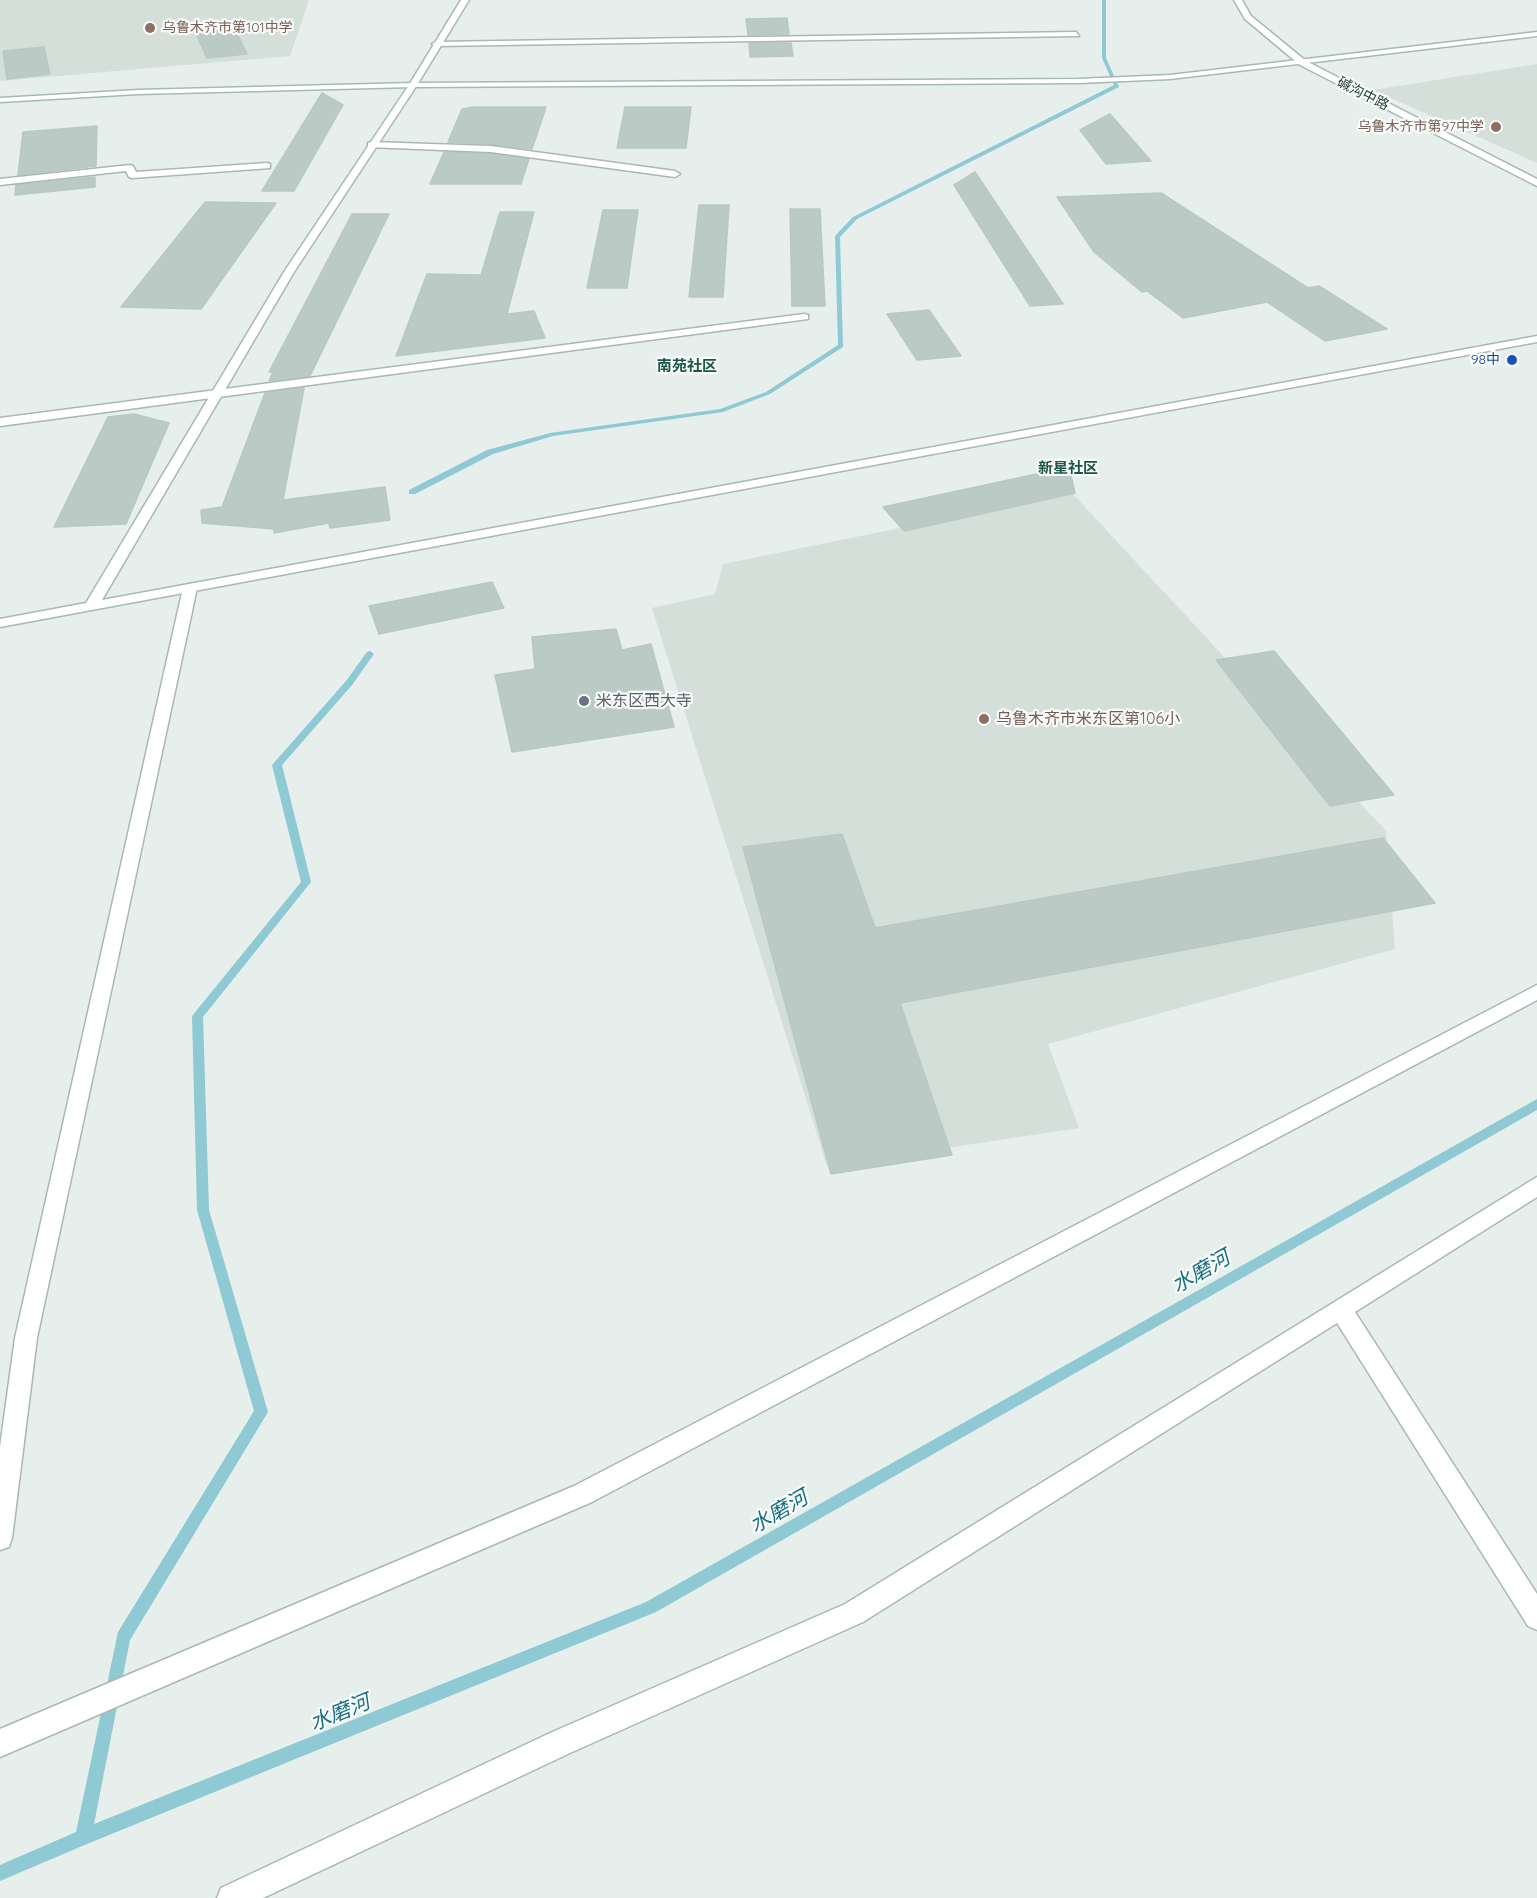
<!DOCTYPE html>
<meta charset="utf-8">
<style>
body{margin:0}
canvas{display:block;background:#e6efeb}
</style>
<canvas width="1537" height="1898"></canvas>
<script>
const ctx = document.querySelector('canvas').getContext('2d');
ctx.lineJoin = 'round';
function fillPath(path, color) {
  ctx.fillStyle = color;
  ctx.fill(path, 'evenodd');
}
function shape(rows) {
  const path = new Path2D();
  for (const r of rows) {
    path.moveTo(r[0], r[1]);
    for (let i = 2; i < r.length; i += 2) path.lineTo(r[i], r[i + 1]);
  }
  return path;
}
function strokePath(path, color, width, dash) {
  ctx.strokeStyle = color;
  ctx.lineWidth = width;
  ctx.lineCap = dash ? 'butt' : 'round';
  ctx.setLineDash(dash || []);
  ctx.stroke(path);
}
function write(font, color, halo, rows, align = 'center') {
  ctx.font = font + ' Quicksand,"Noto Sans SC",sans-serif';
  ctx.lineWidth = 4.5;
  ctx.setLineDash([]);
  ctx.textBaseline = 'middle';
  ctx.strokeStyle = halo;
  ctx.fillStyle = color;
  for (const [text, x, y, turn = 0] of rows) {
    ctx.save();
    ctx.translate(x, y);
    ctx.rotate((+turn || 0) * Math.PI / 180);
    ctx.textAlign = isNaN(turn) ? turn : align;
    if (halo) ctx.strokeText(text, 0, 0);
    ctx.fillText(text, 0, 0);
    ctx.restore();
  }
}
const built = shape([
 [0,0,309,0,290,56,0,81],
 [1537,64,1537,163,1373,90],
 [1072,493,1386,831,1395,949,1048,1044,1079,1128,827,1166,652,608,715,594,723,564]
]);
const stream = shape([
 [1102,0,1106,0,1106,58,1119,87,857,219,840,237,843,347,770,394,723,412,553,436,493,454,415,494,409,494,409,490,487,450,550,433,720,409,766,392,838,345,835,236,853,217,1114,85,1102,58,1102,0],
 [370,651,374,654,352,685,282,765,311,882,203,1017,209,1210,268,1412,130,1640,94,1824,646,1602,1537,1099,1537,1110,656,1612,87,1844,0,1881,0,1865,76,1832,118,1632,254,1411,197,1210,192,1016,301,882,272,765,346,681,367,652,370,651]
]);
const building = shape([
 [787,18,789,34,748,35,746,19,787,18],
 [234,27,247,54,207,58,195,31,234,27],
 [749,43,791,43,793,56,750,57,749,43],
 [44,47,50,74,7,79,3,51,44,47],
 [322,93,343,105,294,191,262,191,322,93],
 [474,107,546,107,532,149,491,144,448,142,462,109,474,107],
 [625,107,691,107,686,148,617,148,625,107],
 [1110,114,1151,161,1106,164,1080,130,1110,114],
 [97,126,96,166,18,175,23,132,97,126],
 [444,152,491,154,529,159,521,184,430,184,444,152],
 [975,172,1063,304,1030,306,954,185,975,172],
 [95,177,95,187,15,195,16,185,95,177],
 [1161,193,1308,288,1319,286,1387,329,1325,341,1267,302,1183,318,1147,291,1142,292,1094,252,1057,197,1161,193],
 [205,202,276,203,201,309,121,307,205,202],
 [699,205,729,205,723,297,689,297,699,205],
 [790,209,820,209,825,306,792,306,790,209],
 [603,210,638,210,627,288,587,288,603,210],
 [500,212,534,212,507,314,534,311,545,338,396,356,427,274,481,275,500,212],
 [352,214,389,214,310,376,269,381,273,372,269,372,352,214],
 [929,310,961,356,917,360,887,314,929,310],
 [304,388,283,500,385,487,390,520,330,528,329,523,274,533,274,529,202,523,201,510,222,507,265,393,304,388],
 [134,414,169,423,126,524,54,527,108,417,134,414],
 [1069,467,1075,493,904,531,883,507,1069,467],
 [492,582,504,608,379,634,369,606,492,582],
 [616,629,622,650,651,644,674,727,512,752,495,675,535,669,532,637,616,629],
 [1274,651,1394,795,1330,806,1216,660,1274,651],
 [842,834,875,928,1383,838,1435,903,900,1003,952,1155,831,1174,743,847,842,834]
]);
const minor = shape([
 [1076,32,1079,36,436,46,432,44,436,42,1076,32],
 [371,142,491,146,675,171,680,174,675,177,491,152,368,147,368,143,371,142],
 [267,163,270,164,270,168,132,178,129,177,126,171,0,185,0,179,130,165,133,166,136,172,267,163],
 [804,314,808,315,808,319,0,426,0,418,804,314],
 [190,584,197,588,37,1338,12,1538,9,1547,0,1550,0,1447,15,1338,183,588,190,584],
 [1537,985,1537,1000,592,1502,0,1757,0,1729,574,1486,1537,985],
 [1537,1177,1537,1197,1355,1312,1537,1594,1537,1630,1528,1626,1337,1323,863,1622,570,1753,263,1898,217,1898,221,1888,550,1733,845,1604,1537,1177]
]);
const tertiary = shape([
 [461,0,469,0,417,85,294,272,102,600,1537,336,1537,342,0,627,0,619,86,603,284,272,409,85,461,0],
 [1234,0,1242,0,1251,16,1306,61,1537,179,1537,186,1300,65,1245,19,1234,0]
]);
const secondary = shape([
 [1537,32,1537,36,1170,79,1078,83,413,87,138,94,0,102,0,98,138,90,413,83,1078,79,1170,75,1537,32]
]);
const markers = [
 [150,28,6,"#8d6e63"],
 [1496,127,6,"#8d6e63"],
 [1512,360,6,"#1a4fb4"],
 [584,701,6,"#6b7280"],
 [984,719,6,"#8d6e63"]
];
const farEducationnames = [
 ["乌鲁木齐市第101中学",162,28],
 ["乌鲁木齐市第97中学",1484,127,"right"]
];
const farStreetnames = [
 ["碱沟中路",1363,94,27]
];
const farTransitnames = [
 ["98中",1500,360]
];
const farNeighbourhoodnames = [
 ["南苑社区",687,366],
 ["新星社区",1068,468]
];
const worshipNames = [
 ["米东区西大寺",596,701]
];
const educationNames = [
 ["乌鲁木齐市米东区第106小",996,719]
];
const nearWaternames = [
 ["水磨河",1201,1272,-30],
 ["水磨河",779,1512,-30],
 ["水磨河",340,1713,-22]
];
fillPath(built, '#d4dfda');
fillPath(stream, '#8ec9d4');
fillPath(building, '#bbcac4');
strokePath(building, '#b8c9c2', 1.5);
strokePath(minor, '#a8b8b2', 3);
strokePath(tertiary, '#a8b8b2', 3);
strokePath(secondary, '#a4bbb3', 3);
fillPath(minor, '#fff');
fillPath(tertiary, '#fff');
fillPath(secondary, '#fff');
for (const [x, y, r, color] of markers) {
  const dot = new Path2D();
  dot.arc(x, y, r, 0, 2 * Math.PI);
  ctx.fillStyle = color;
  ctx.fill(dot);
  strokePath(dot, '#f7fbf9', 2);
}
write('14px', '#785e54', '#f7fbf9', farEducationnames, 'left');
write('14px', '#24423a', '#f7fbf9', farStreetnames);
write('14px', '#164399', '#f7fbf9', farTransitnames, 'right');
write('bold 15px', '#1f5548', '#f7fbf9', farNeighbourhoodnames);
write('16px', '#5b616d', '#f7fbf9', worshipNames, 'left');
write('16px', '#785e54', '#f7fbf9', educationNames, 'left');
write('italic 21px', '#1c6f80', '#f7fbf9', nearWaternames);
</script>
